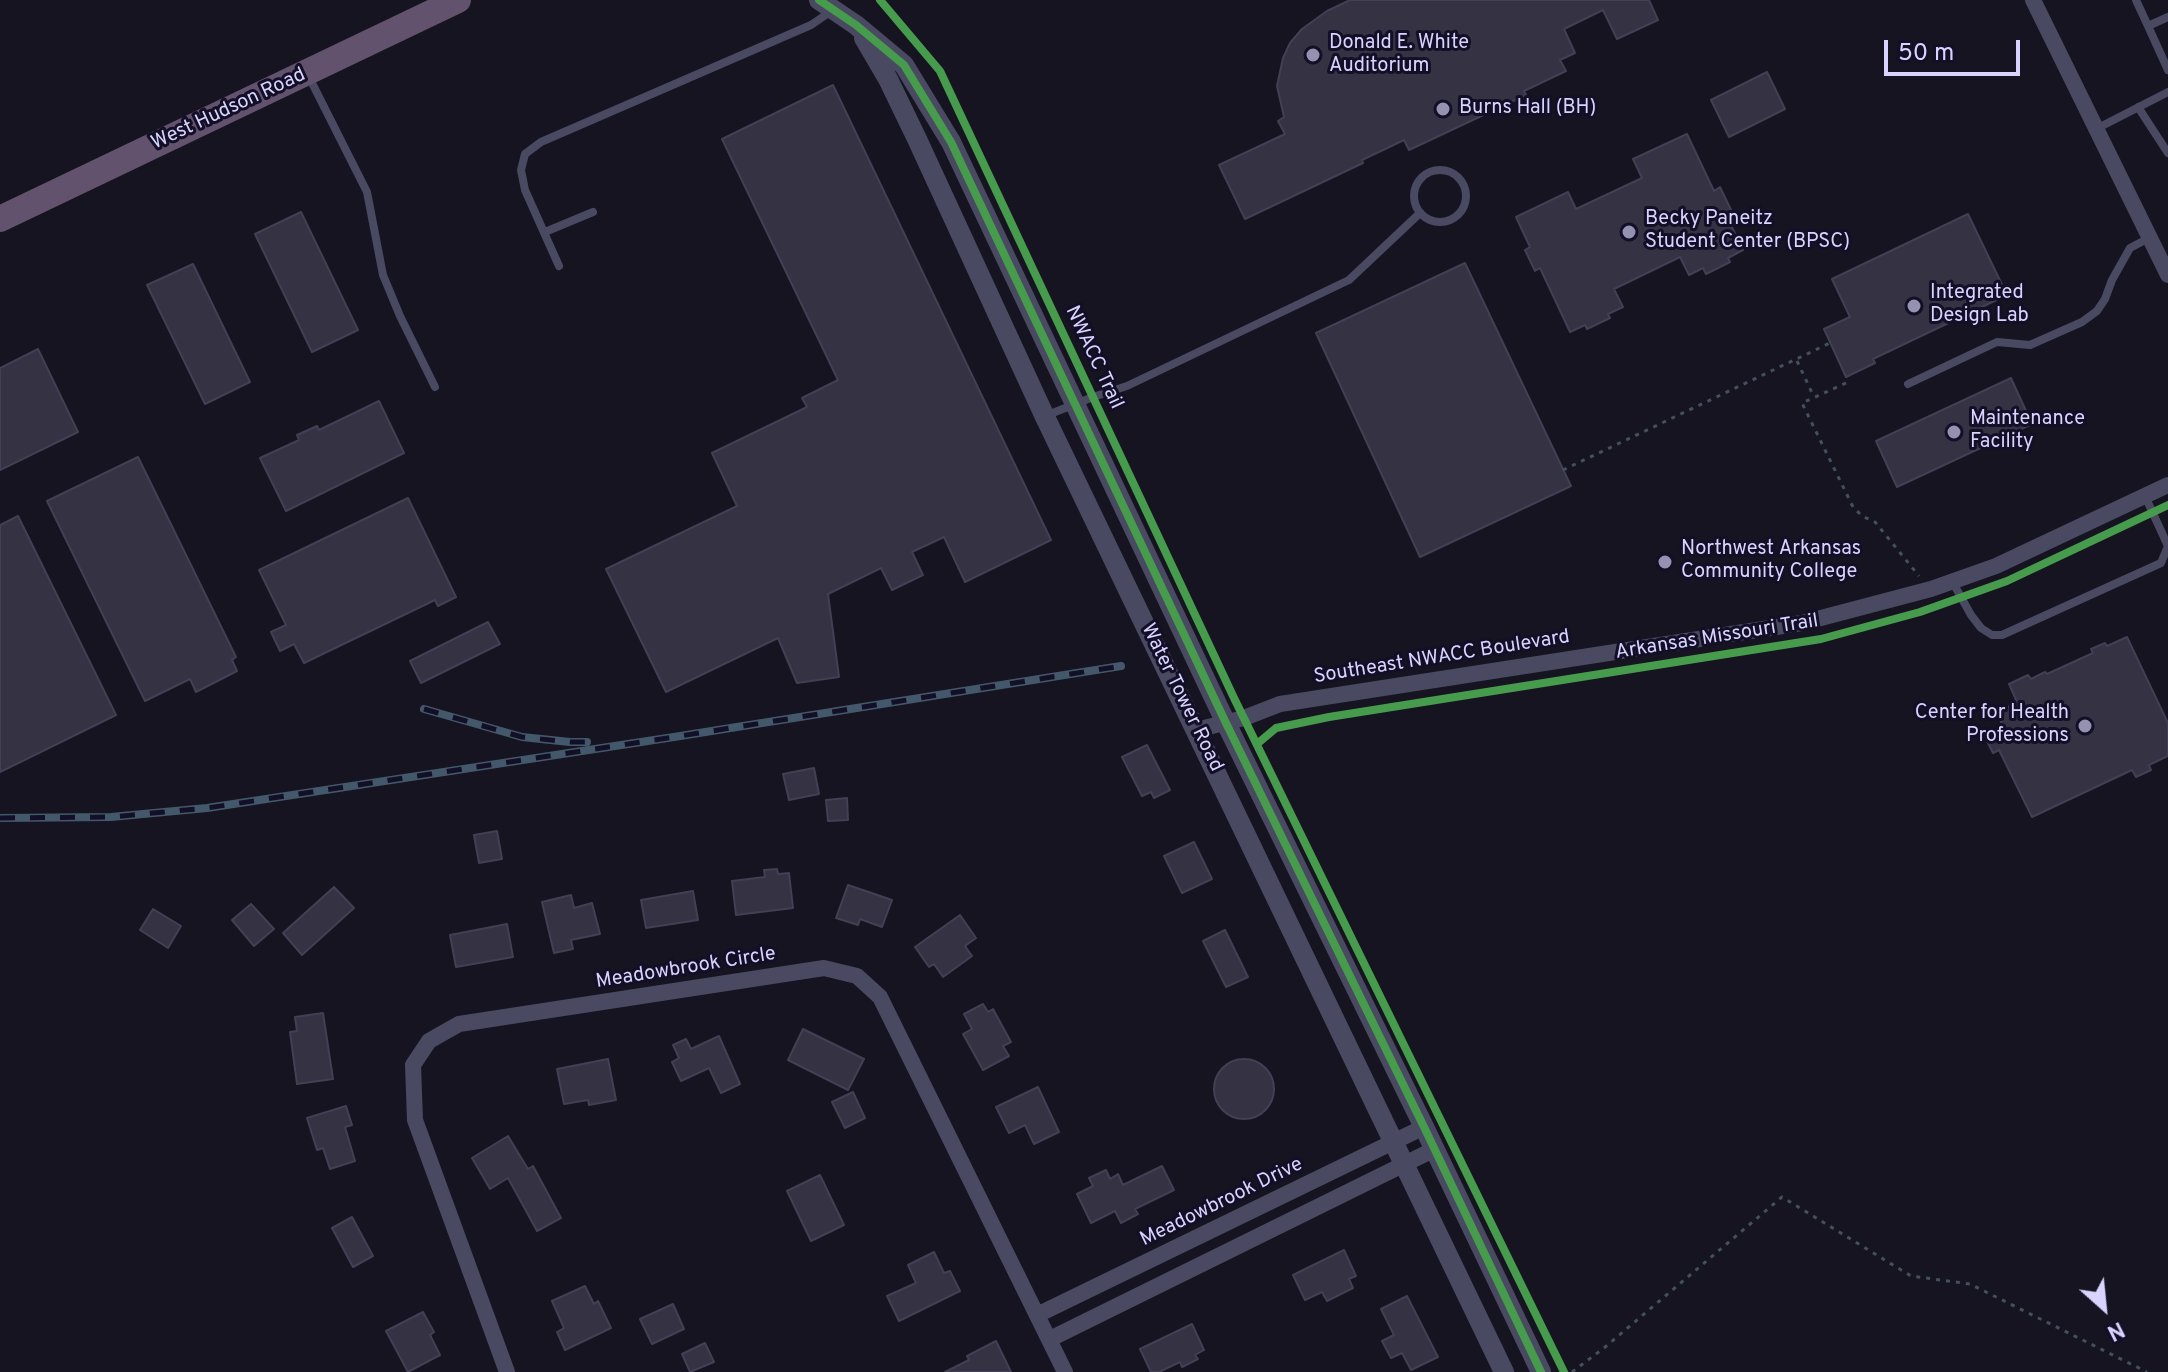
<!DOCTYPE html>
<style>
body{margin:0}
#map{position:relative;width:2168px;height:1372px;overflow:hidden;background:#161421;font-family:Overpass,sans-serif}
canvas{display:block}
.north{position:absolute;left:2064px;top:1268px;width:80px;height:80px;-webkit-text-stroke:6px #130f26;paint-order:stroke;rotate:153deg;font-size:22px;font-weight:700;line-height:32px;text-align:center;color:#d9d4ff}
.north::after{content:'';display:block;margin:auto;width:28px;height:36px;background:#d9d4ff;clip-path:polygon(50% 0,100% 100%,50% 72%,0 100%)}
.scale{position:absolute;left:1884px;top:40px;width:136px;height:36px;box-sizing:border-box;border:4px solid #d9d4ff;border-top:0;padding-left:10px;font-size:24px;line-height:28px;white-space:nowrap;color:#d9d4ff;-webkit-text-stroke:6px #130f26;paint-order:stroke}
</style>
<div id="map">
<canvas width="2168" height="1372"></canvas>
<div class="north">N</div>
<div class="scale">50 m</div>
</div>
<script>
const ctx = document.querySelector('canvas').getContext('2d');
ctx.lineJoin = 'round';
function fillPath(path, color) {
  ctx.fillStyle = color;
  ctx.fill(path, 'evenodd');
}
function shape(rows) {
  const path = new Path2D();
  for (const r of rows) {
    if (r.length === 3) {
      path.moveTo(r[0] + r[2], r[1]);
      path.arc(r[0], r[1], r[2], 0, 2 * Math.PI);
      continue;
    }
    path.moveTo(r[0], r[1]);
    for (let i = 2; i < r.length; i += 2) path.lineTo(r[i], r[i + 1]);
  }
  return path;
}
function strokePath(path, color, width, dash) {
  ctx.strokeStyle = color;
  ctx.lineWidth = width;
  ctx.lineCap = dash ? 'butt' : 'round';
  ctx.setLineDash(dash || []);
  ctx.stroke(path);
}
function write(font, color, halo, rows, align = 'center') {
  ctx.font = font + ' Overpass,sans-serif';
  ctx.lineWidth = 6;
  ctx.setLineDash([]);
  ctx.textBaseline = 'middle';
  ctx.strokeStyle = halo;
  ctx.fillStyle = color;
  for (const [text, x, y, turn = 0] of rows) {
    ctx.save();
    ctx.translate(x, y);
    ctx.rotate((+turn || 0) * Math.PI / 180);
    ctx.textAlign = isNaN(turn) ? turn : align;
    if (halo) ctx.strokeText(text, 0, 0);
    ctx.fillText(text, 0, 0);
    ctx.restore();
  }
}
const building = shape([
 [1350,0,1649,0,1658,20,1617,39,1603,10,1564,29,1575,53,1560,60,1566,71,1524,91,1526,95,1409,150,1404,140,1362,160,1363,163,1245,219,1219,165,1285,134,1278,121,1284,117,1277,86,1283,58,1290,43,1302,29,1327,11,1350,0],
 [1767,72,1785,109,1729,137,1711,100,1767,72],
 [833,85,1051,540,965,582,944,537,912,552,923,575,892,590,881,568,828,594,839,677,797,683,778,638,666,692,606,569,737,506,712,453,807,407,802,398,838,380,722,139,833,85],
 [1687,134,1714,191,1720,187,1732,212,1726,215,1743,250,1728,258,1730,262,1706,274,1703,268,1689,275,1680,257,1614,289,1623,307,1608,314,1610,318,1587,329,1585,325,1570,332,1540,268,1535,271,1525,250,1530,247,1516,217,1568,192,1576,209,1642,178,1633,159,1687,134],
 [301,212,358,330,312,352,255,234,301,212],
 [1968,214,2007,295,1873,359,1875,363,1846,377,1824,329,1850,317,1832,279,1968,214],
 [1465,263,1571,486,1420,557,1316,333,1465,263],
 [193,264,250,382,205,404,147,285,193,264],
 [38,349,78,432,0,470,0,368,38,349],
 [2011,378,2032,424,1897,487,1876,441,2011,378],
 [379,401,404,453,286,511,260,458,299,440,297,435,317,426,319,430,379,401],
 [138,457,236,657,232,660,237,671,196,692,190,679,145,701,47,501,138,457],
 [408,498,456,597,438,606,435,600,304,663,294,644,280,651,271,632,286,625,259,570,408,498],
 [18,516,116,715,0,772,0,525,18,516],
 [488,622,500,644,421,683,410,661,488,622],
 [2127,637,2168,723,2168,756,2149,765,2151,770,2136,777,2132,770,2032,817,1999,750,1993,753,1985,737,2004,728,1997,713,2017,702,2009,684,2028,675,2031,679,2045,672,2047,674,2093,653,2091,649,2105,643,2107,646,2127,637],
 [1147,745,1170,790,1154,798,1151,792,1142,796,1122,757,1147,745],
 [814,768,819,794,789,800,783,774,814,768],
 [847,798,848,820,828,821,826,800,847,798],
 [497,831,502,859,479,863,474,835,497,831],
 [1194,842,1212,879,1182,893,1164,856,1194,842],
 [777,869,778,874,789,873,793,908,736,915,732,881,765,877,764,870,777,869],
 [848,885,892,900,882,927,860,919,858,925,836,918,848,885],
 [334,887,354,908,302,955,283,933,334,887],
 [693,891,698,920,646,928,641,900,693,891],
 [571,895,574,908,592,903,600,934,571,940,573,949,554,953,542,902,571,895],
 [251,904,274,929,254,946,232,920,251,904],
 [153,909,181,926,168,948,140,930,153,909],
 [960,915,976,938,965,946,972,956,943,977,934,964,929,967,915,947,960,915],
 [507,924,513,957,456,967,450,935,507,924],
 [1225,930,1248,977,1226,987,1203,941,1225,930],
 [983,1004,988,1012,993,1009,1011,1042,1003,1046,1009,1056,983,1070,963,1034,972,1029,964,1014,983,1004],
 [323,1013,333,1079,297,1084,290,1032,297,1031,295,1017,323,1013],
 [803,1029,864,1059,848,1090,788,1060,803,1029],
 [719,1036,740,1084,721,1093,709,1068,681,1081,672,1062,679,1058,673,1045,686,1039,691,1049,719,1036],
 [608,1059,616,1100,589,1105,588,1100,564,1104,557,1069,608,1059],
 [1244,1089,30],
 [1038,1087,1059,1132,1034,1144,1025,1125,1009,1133,996,1107,1038,1087],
 [853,1092,865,1118,845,1128,832,1102,853,1092],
 [346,1106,352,1125,345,1127,355,1161,330,1169,323,1148,317,1150,307,1118,346,1106],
 [508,1136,528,1169,533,1166,561,1218,537,1231,508,1178,490,1189,472,1158,508,1136],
 [1162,1166,1174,1190,1135,1209,1138,1214,1121,1223,1115,1211,1091,1223,1077,1194,1093,1186,1089,1178,1106,1170,1110,1179,1118,1174,1123,1185,1162,1166],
 [820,1175,844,1225,811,1241,787,1191,820,1175],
 [352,1217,373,1256,353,1267,332,1228,352,1217],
 [1344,1250,1356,1276,1349,1279,1353,1288,1327,1301,1322,1292,1305,1300,1293,1275,1344,1250],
 [934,1252,944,1273,950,1271,960,1291,899,1321,887,1296,916,1283,908,1265,934,1252],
 [585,1286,594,1304,598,1301,611,1328,565,1350,557,1332,564,1328,552,1301,585,1286],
 [1407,1296,1438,1357,1411,1370,1402,1353,1391,1358,1382,1341,1394,1335,1381,1309,1407,1296],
 [673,1304,684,1329,652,1344,640,1319,673,1304],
 [423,1312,434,1332,430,1335,440,1355,408,1372,386,1331,423,1312],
 [1192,1324,1204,1350,1195,1355,1198,1359,1182,1367,1180,1362,1159,1372,1151,1372,1140,1349,1192,1324],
 [996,1341,1011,1372,945,1372,969,1360,967,1356,996,1341],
 [705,1343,714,1362,690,1372,682,1354,705,1343]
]);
const path = shape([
 [1797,361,1814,397],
 [1846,383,1802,403,1853,507,1862,516,1875,522,1919,576],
 [1563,470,1830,343],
 [1572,1372,1604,1348,1782,1197,1911,1276,1970,1284,2147,1372]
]);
const service = shape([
 [2136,0,2148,26],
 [2168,17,2148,26,2168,70],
 [309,77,367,192,383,275,400,316,435,387],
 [2138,107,2168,153],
 [2096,129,2168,92],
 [1440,196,26],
 [545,232,593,212],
 [559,266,525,190,521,170,525,154,541,142,811,25,833,10],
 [1908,384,1997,342,2030,345,2082,322,2097,311,2105,299,2112,280,2130,248,2149,238],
 [1045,416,1093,397,1127,386,1349,280,1420,213],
 [1952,581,1971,615,1981,628,1992,635,2002,635,2161,563,2168,546,2145,496]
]);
const minor = shape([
 [2033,0,2168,275],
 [1196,730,1244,718,1280,704,1802,623,1931,589,1996,566,2168,485],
 [1037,1315,1424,1127],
 [1050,1339,1435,1149],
 [507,1372,415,1120,413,1065,429,1041,459,1024,824,968,857,976,880,997,1065,1372]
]);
const tertiary = shape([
 [819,0,856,25,904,65,951,142,1225,721,1424,1127,1541,1372],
 [864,38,888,79,917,139,1045,417,1504,1372]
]);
const trunk = shape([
 [0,219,458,0]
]);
const rail = shape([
 [424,709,522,737,570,742,587,742],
 [0,818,111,817,207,808,674,737,1121,666]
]);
const cycleway = shape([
 [819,0,856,25,904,65,951,142,1225,721,1424,1127,1541,1372],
 [880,0,940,71,1234,698,1564,1372],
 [1257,744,1276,728,1329,717,1821,639,1920,612,2007,581,2168,505]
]);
const markers = [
 [1313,55,8,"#9591b1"],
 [1443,109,8,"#9591b1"],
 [1629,232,8,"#9591b1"],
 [1914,306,8,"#9591b1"],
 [1954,432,8,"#9591b1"],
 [1665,562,8,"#9591b1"],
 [2085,726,8,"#9591b1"]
];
const poiNames = [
 ["Donald E. White",1329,44],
 ["Auditorium",1329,67],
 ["Burns Hall (BH)",1459,109],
 ["Becky Paneitz",1645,220],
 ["Student Center (BPSC)",1645,243],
 ["Integrated",1930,294],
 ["Design Lab",1930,317],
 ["Maintenance",1970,420],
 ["Facility",1970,443],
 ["Northwest Arkansas",1681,550],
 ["Community College",1681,573],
 ["Center for Health",2069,714,"right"],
 ["Professions",2069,737,"right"]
];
const streetNames = [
 ["West Hudson Road",229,110,-25],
 ["NWACC Trail",1093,358,65],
 ["Arkansas Missouri Trail",1717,638,-9],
 ["Southeast NWACC Boulevard",1442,658,-9],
 ["Water Tower Road",1181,698,64],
 ["Meadowbrook Circle",686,969,-9],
 ["Meadowbrook Drive",1222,1203,-26]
];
fillPath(building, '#343243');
strokePath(building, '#433f54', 2);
strokePath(path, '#44505f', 3, [4, 6]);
strokePath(service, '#4a4962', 8);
strokePath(minor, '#4a4962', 16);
strokePath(tertiary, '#4a4962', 20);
strokePath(trunk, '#62526e', 26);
strokePath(rail, '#43596b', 8);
strokePath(rail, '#130f26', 5, [15]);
strokePath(cycleway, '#469c4c', 8);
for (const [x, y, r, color] of markers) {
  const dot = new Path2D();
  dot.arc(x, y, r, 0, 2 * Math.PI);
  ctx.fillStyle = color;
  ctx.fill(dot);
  strokePath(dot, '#130f26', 3);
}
write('20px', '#d9d4ff', '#130f26', poiNames, 'left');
write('20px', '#d9d4ff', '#130f26', streetNames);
</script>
